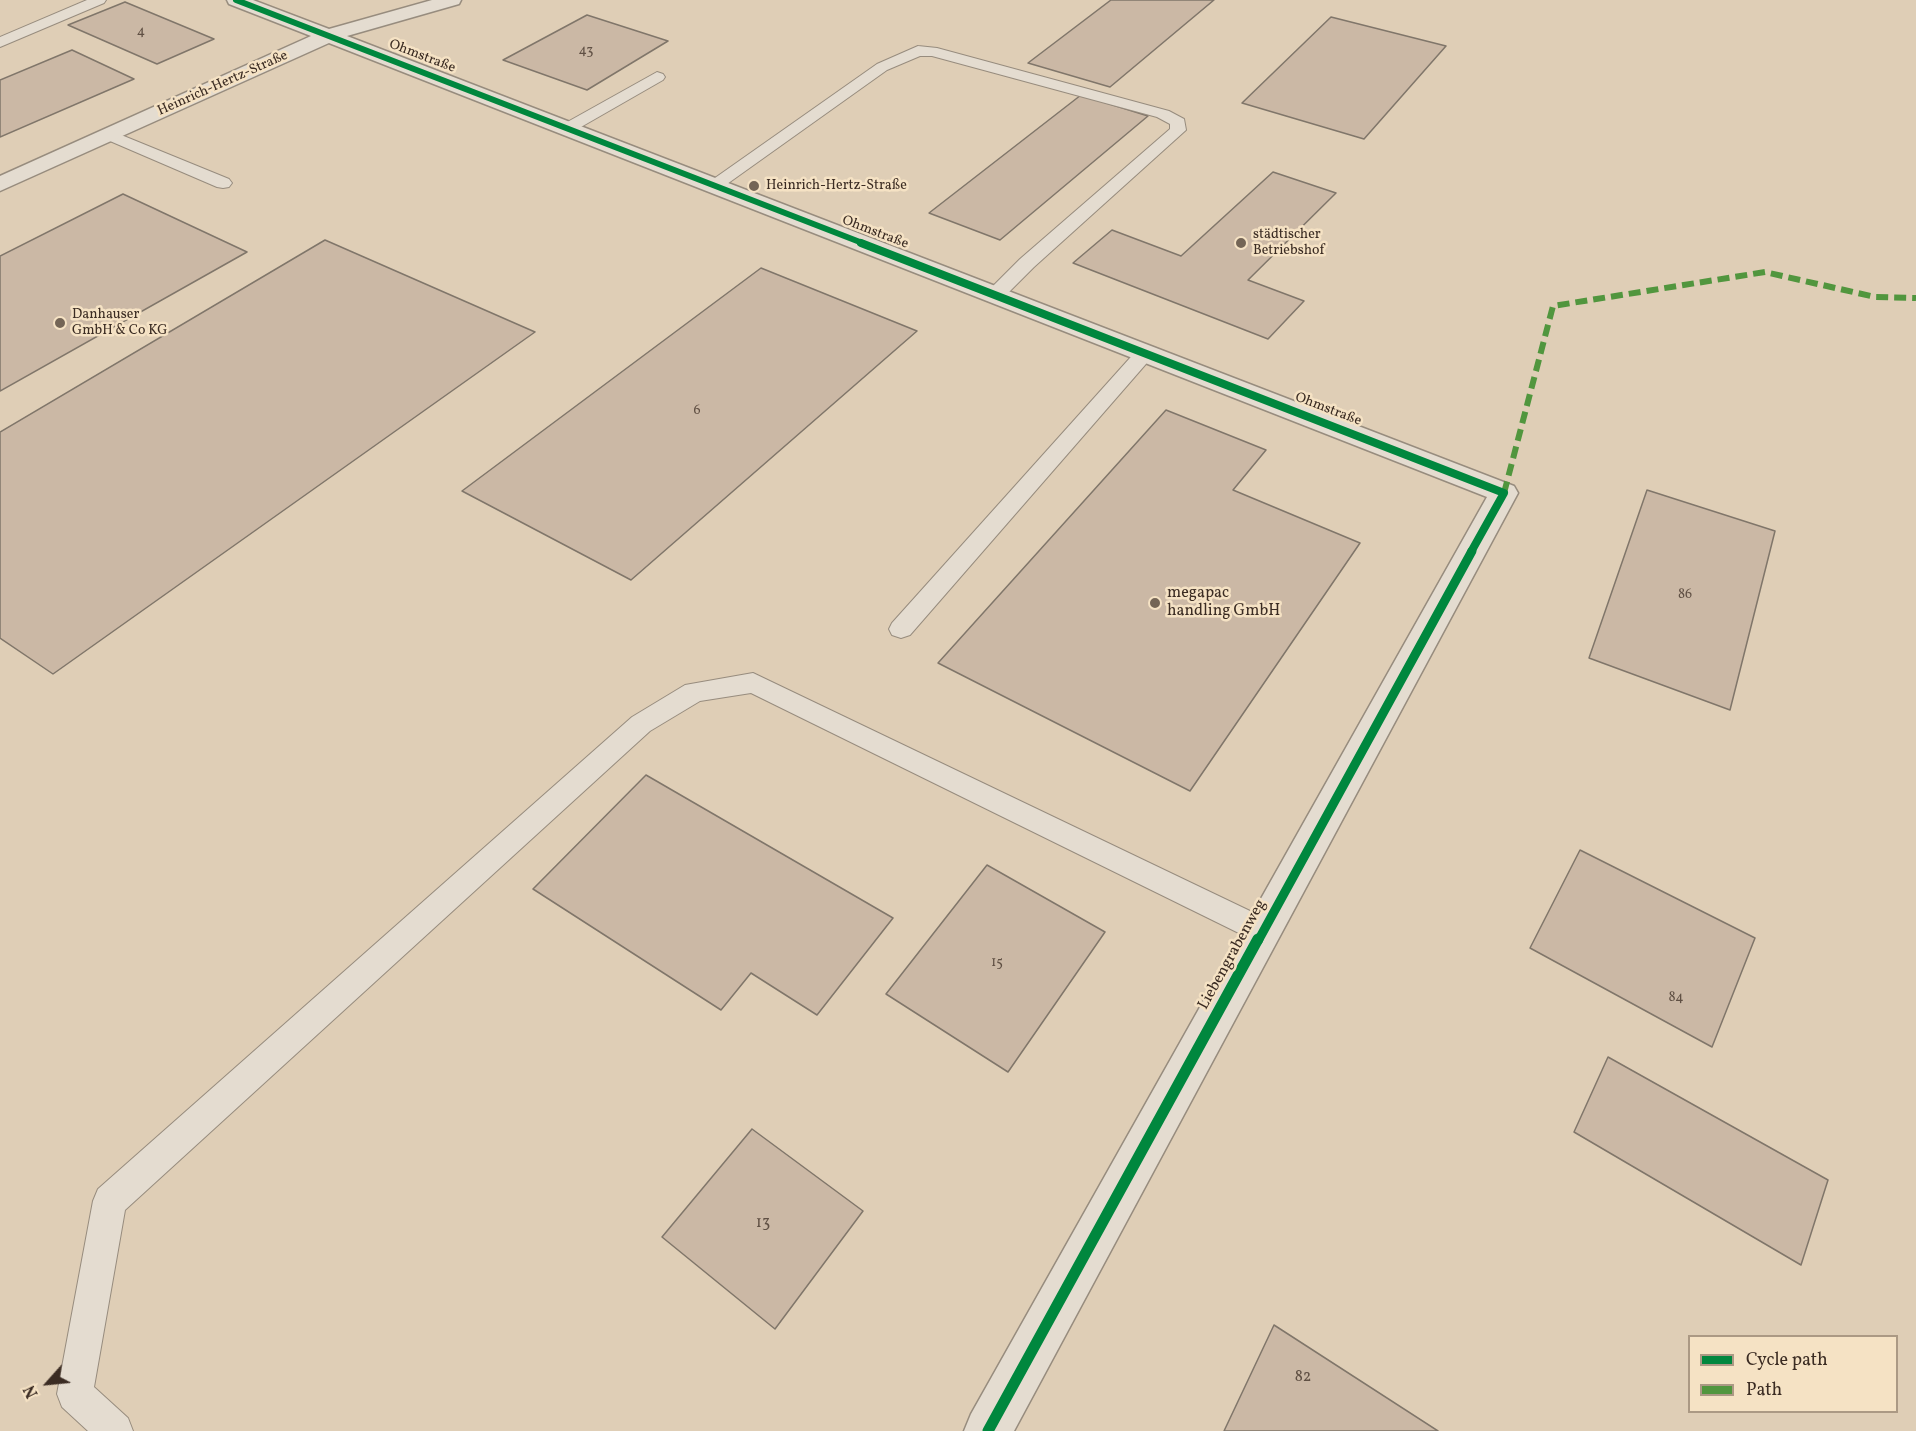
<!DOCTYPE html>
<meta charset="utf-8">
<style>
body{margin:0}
#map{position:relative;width:1916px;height:1431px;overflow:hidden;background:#dfceb6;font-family:Vollkorn,serif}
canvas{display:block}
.legend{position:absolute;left:1688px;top:1335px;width:210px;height:78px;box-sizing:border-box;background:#f5e2c4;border:2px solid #ab9984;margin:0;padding:8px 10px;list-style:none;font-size:18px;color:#3b2c23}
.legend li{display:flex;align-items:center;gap:12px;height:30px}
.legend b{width:30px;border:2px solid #ab9984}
.north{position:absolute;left:18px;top:1353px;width:60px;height:60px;-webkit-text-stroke:4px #f5e2c4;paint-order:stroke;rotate:243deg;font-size:16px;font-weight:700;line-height:24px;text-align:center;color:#3b2c23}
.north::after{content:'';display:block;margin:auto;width:21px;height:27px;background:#3b2c23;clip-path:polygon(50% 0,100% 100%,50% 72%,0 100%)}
</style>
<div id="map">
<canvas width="1916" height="1431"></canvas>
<ul class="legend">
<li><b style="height:8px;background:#00873e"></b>Cycle path</li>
<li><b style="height:8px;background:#51963e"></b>Path</li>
</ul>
<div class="north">N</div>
</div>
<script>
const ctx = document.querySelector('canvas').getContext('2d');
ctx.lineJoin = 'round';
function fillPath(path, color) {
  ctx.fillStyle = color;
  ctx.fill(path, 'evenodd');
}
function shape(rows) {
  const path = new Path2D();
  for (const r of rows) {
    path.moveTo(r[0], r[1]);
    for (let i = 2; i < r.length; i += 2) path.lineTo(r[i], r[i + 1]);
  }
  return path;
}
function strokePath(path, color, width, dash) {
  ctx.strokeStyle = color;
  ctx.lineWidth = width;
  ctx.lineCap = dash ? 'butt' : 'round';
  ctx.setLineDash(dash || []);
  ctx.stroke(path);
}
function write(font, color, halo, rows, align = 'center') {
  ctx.font = font + ' Vollkorn,serif';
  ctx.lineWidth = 5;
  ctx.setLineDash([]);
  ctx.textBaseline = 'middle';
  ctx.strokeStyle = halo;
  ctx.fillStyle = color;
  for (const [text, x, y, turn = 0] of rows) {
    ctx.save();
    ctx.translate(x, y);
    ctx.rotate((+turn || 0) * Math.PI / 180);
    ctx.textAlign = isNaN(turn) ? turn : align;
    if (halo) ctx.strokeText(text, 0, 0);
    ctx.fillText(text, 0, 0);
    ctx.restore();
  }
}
const building = shape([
 [1111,0,1214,0,1110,87,1028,63,1111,0],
 [125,2,214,39,157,64,68,25,125,2],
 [587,15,668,41,587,90,503,60,587,15],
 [1331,17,1446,46,1364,139,1242,103,1331,17],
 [72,50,134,79,0,137,0,80,72,50],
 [1081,95,1148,116,1000,240,929,213,1081,95],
 [1273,172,1336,193,1248,280,1304,301,1268,339,1073,263,1112,230,1181,256,1273,172],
 [123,194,247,252,0,391,0,256,123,194],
 [325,240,535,332,53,674,0,638,0,432,325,240],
 [761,268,917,331,631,580,462,491,761,268],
 [1166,410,1266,450,1233,490,1360,543,1190,791,938,663,1166,410],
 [1647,490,1775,531,1730,710,1589,658,1647,490],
 [646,775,893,918,817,1015,751,973,721,1010,533,889,646,775],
 [1580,850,1755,938,1712,1047,1530,948,1580,850],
 [987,865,1105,932,1008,1072,886,994,987,865],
 [1608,1057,1828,1180,1801,1265,1574,1132,1608,1057],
 [752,1129,863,1211,775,1329,662,1237,752,1129],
 [1274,1325,1438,1431,1224,1431,1274,1325]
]);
const service = shape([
 [87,0,106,0,104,3,0,47,0,37,87,0],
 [918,46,937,48,1169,111,1184,119,1186,130,1034,267,1002,299,995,301,988,299,986,295,988,291,1020,259,1170,129,1170,124,1157,117,932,56,920,56,887,70,720,189,708,189,705,185,877,64,918,46],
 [657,72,663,74,665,77,663,80,574,131,568,133,560,128,562,125,657,72],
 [109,130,229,179,232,183,229,187,223,188,217,187,103,138,101,135,109,130],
 [1145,347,1152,349,1155,353,1152,357,910,635,901,638,892,635,889,629,892,623,1138,349,1145,347],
 [753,673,1273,922,1277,931,1273,940,1263,944,1253,940,751,693,700,701,650,731,125,1210,94,1387,128,1418,133,1431,88,1431,62,1407,57,1394,93,1201,98,1189,632,717,685,685,753,673]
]);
const minor = shape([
 [227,0,253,0,329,29,432,0,461,0,459,4,347,36,1514,486,1518,493,1014,1431,964,1431,971,1414,1487,497,329,43,0,191,0,176,311,36,229,4,227,0]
]);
const quiet = shape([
 [1504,493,1553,306,1765,272,1875,297,1916,298]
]);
const cyclewayFar3 = shape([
 [236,0,865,244]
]);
const cyclewayFar2 = shape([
 [861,243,1504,493,1471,552]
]);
const cyclewayFar1 = shape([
 [1258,941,1472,551]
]);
const cycleway = shape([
 [988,1431,1258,939]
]);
const markers = [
 [754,186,6,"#746556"],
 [1241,243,6,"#746556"],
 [60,323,6,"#746556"],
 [1155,603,6,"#746556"]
];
const numberNames = [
 ["4",141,32],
 ["43",586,51],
 ["6",697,411],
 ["86",1685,595],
 ["15",997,963],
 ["84",1676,998]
];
const farStreetnames = [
 ["Ohmstraße",422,57,21],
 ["Heinrich-Hertz-Straße",223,84,-24],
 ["Ohmstraße",875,233,21],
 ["Ohmstraße",1328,410,21]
];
const farPoinames = [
 ["Heinrich-Hertz-Straße",766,186],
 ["städtischer",1253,235],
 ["Betriebshof",1253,251],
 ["Danhauser",72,315],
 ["GmbH & Co KG",72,331]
];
const poiNames = [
 ["megapac",1167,594],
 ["handling GmbH",1167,612]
];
const streetNames = [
 ["Liebengrabenweg",1233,955,-61]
];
const nearNumbernames = [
 ["13",763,1224],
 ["82",1303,1378]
];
fillPath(building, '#cbb8a5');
strokePath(building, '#80766a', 1.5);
strokePath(service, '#978c7e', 2);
strokePath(minor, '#978c7e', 3);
fillPath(service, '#e4dcd0');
fillPath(minor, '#e4dcd0');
strokePath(quiet, '#51963e', 6, [12, 6]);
strokePath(cyclewayFar3, '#00873e', 6);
strokePath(cyclewayFar2, '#00873e', 8);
strokePath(cyclewayFar1, '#00873e', 9);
strokePath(cycleway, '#00873e', 11);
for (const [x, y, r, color] of markers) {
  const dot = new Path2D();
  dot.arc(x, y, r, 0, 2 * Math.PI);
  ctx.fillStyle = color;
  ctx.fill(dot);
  strokePath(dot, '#f5e2c4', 2);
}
write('14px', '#605044', null, numberNames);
write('14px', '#3b2c23', '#f5e2c4', farStreetnames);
write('14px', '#3b2c23', '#f5e2c4', farPoinames, 'left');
write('16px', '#3b2c23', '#f5e2c4', poiNames, 'left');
write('16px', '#3b2c23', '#f5e2c4', streetNames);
write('16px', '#605044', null, nearNumbernames);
</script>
